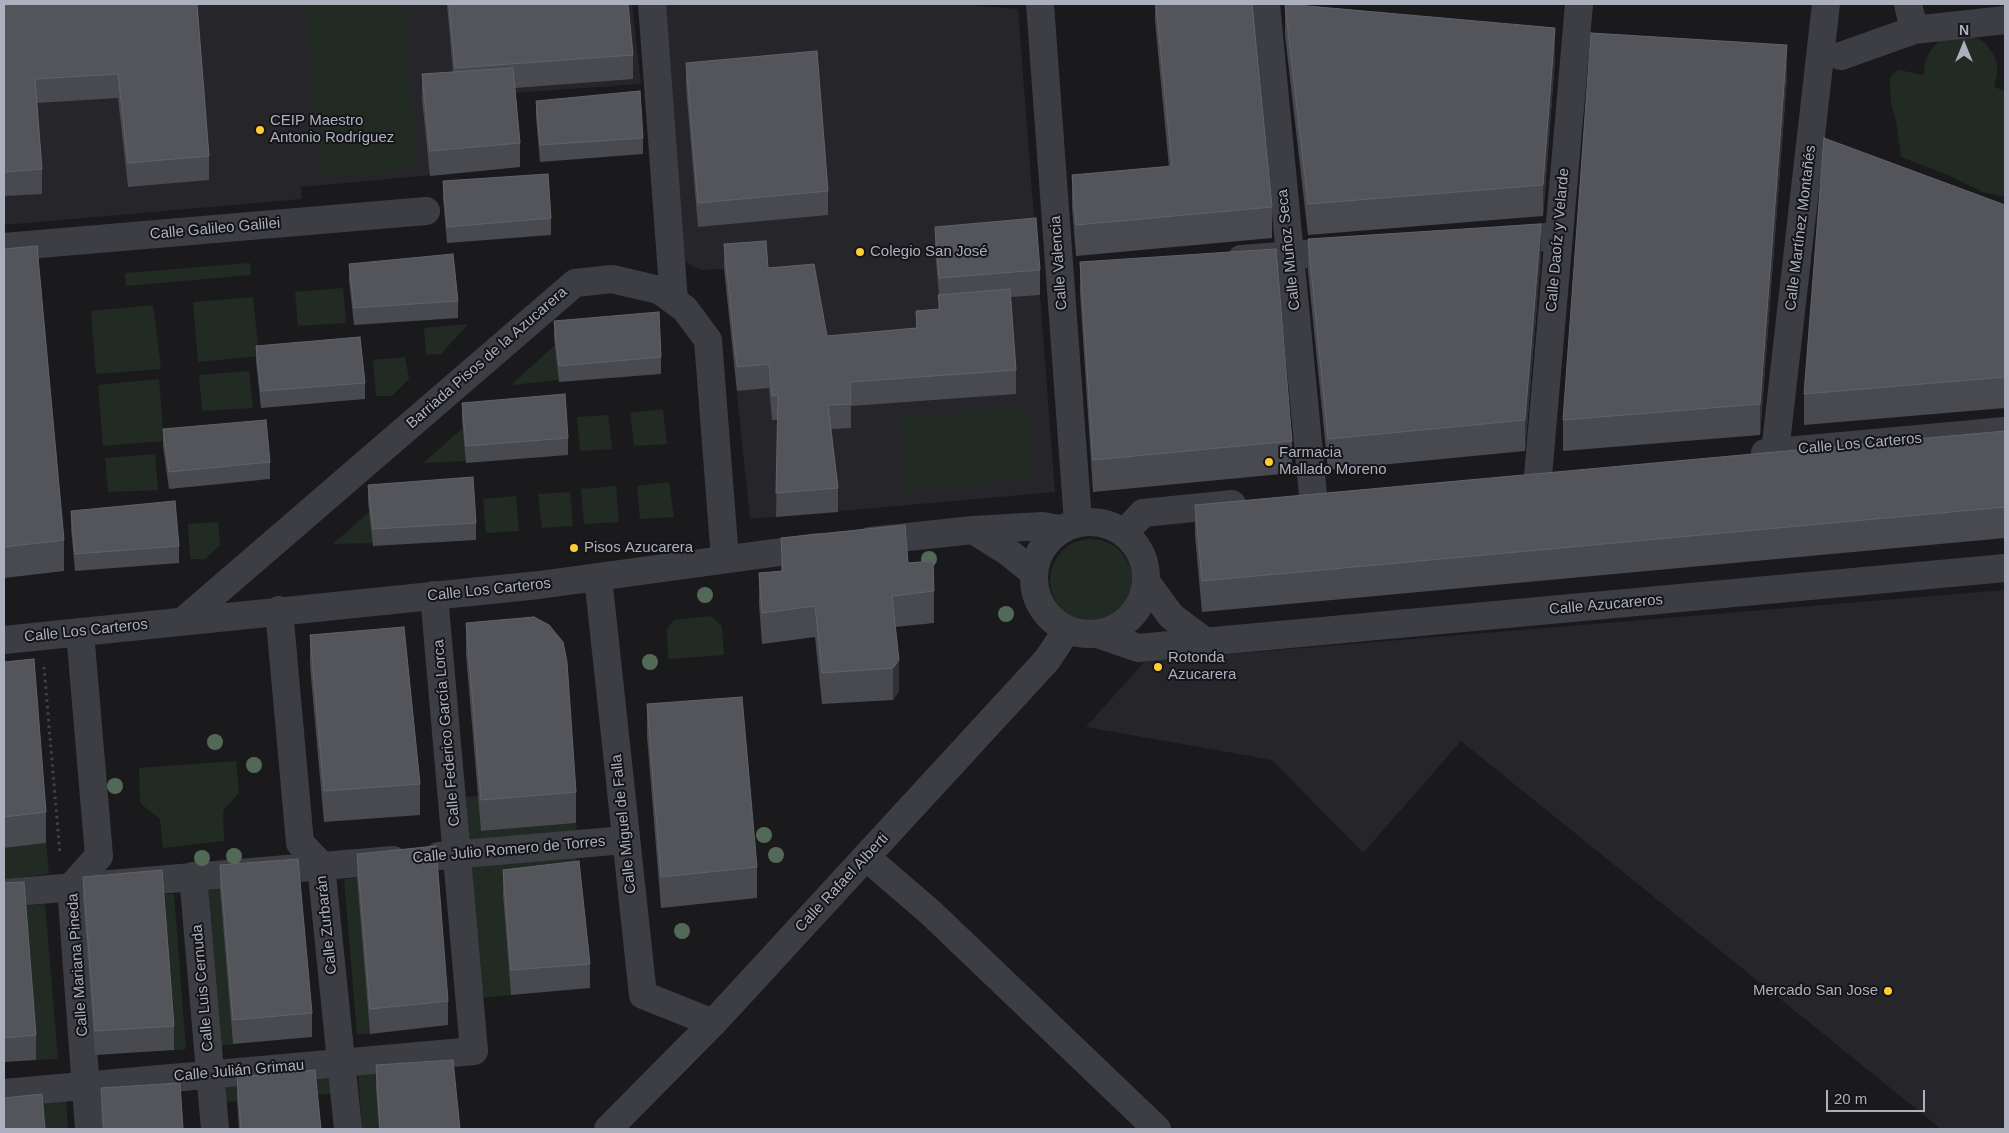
<!DOCTYPE html>
<meta charset="utf-8">
<style>
body{margin:0}
#map{position:relative;width:2009px;height:1133px;overflow:hidden;background:#1a1a1d;font-family:Helvetica,sans-serif}
canvas{display:block}
.frame{position:absolute;inset:0;border:5px solid #acafbd;pointer-events:none}
.north{position:absolute;left:1939px;top:20px;width:50px;height:50px;-webkit-text-stroke:4px #151518;paint-order:stroke;rotate:0deg;font-size:14px;font-weight:700;line-height:20px;text-align:center;color:#acafbd}
.north::after{content:'';display:block;margin:auto;width:18px;height:22px;background:#acafbd;clip-path:polygon(50% 0,100% 100%,50% 72%,0 100%)}
.scale{position:absolute;left:1826px;top:1090px;width:99px;height:22px;box-sizing:border-box;border:2px solid #acafbd;border-top:0;padding-left:6px;font-size:15px;line-height:18px;white-space:nowrap;color:#acafbd;-webkit-text-stroke:4px #151518;paint-order:stroke}
</style>
<div id="map">
<canvas width="2009" height="1133"></canvas>
<div class="frame"></div>
<div class="north">N</div>
<div class="scale">20 m</div>
</div>
<script>
const ctx = document.querySelector('canvas').getContext('2d');
ctx.lineJoin = 'round';
function fillPath(path, color) {
  ctx.fillStyle = color;
  ctx.fill(path, 'evenodd');
}
function shape(rows) {
  const path = new Path2D();
  for (const r of rows) {
    if (r.length === 3) {
      path.moveTo(r[0] + r[2], r[1]);
      path.arc(r[0], r[1], r[2], 0, 2 * Math.PI);
      continue;
    }
    path.moveTo(r[0], r[1]);
    for (let i = 2; i < r.length; i += 2) path.lineTo(r[i], r[i + 1]);
  }
  return path;
}
function strokePath(path, color, width, dash) {
  ctx.strokeStyle = color;
  ctx.lineWidth = width;
  ctx.lineCap = dash ? 'butt' : 'round';
  ctx.setLineDash(dash || []);
  ctx.stroke(path);
}
function write(font, color, halo, rows, align = 'center') {
  ctx.font = font + ' Helvetica,sans-serif';
  ctx.lineWidth = 4;
  ctx.setLineDash([]);
  ctx.textBaseline = 'middle';
  ctx.strokeStyle = halo;
  ctx.fillStyle = color;
  for (const [text, x, y, turn = 0] of rows) {
    ctx.save();
    ctx.translate(x, y);
    ctx.rotate((+turn || 0) * Math.PI / 180);
    ctx.textAlign = isNaN(turn) ? turn : align;
    if (halo) ctx.strokeText(text, 0, 0);
    ctx.fillText(text, 0, 0);
    ctx.restore();
  }
}
const built = shape([
 [4,4,632,4,641,84,513,93,520,167,301,187,302,199,4,225],
 [661,4,959,4,1018,9,1055,492,750,519,724,269,700,270,685,262],
 [2005,590,2005,1129,1941,1129,1461,741,1363,853,1272,760,1086,727,1145,661]
]);
const green = shape([
 [305,4,403,4,417,169,319,179],
 [1949,36,1973,36,1984,42,1992,52,1997,63,1997,76,1994,87,2005,91,2005,197,1983,192,1948,175,1901,157,1896,121,1891,103,1890,81,1892,74,1899,70,1924,75,1925,63,1930,51,1938,42],
 [250,263,251,275,126,286,125,273],
 [343,288,346,323,298,326,295,292],
 [253,297,259,356,198,362,193,302],
 [153,305,161,369,96,374,91,311],
 [468,324,441,354,426,355,424,328],
 [555,345,559,380,511,385],
 [405,357,409,379,392,396,376,396,373,360],
 [249,371,253,408,202,411,199,375],
 [159,379,164,441,103,446,98,385],
 [1030,408,1034,479,904,490,900,417],
 [663,409,667,444,634,446,630,413],
 [608,415,612,449,580,451,577,417],
 [463,428,466,461,423,463],
 [155,454,158,490,108,492,105,458],
 [669,482,674,517,640,519,637,486],
 [616,486,619,522,584,524,581,489],
 [570,492,573,526,542,528,538,494],
 [516,496,519,531,486,533,483,499],
 [370,511,373,543,333,544],
 [218,522,220,545,205,559,190,559,188,524],
 [1091,580,41],
 [711,616,722,626,724,655,668,659,667,629,674,620],
 [236,761,239,793,223,811,224,841,163,848,160,819,140,803,139,768],
 [478,796,482,831,576,823,578,837,468,845,465,797],
 [46,843,49,874,4,879,4,848],
 [576,853,579,886,511,995,481,998,470,863],
 [357,878,370,1034,357,1034,344,879],
 [220,889,233,1044,220,1046,208,890],
 [162,894,174,894,186,1049,174,1050],
 [45,904,58,1059,36,1060,24,906],
 [452,1066,376,1089,379,1129,362,1129,358,1074],
 [329,1078,331,1094,226,1102,225,1087],
 [66,1098,68,1129,43,1129,4,1104]
]);
const path = shape([
 [44,667,60,854]
]);
const minor = shape([
 [652,4,674,301],
 [1040,4,1078,522],
 [1266,4,1313,495],
 [1914,30,2005,20],
 [1841,56,1914,30,1908,4],
 [1505,240,1559,236],
 [4,247,426,211],
 [1241,259,1345,251],
 [1775,452,1826,4],
 [1765,453,2005,431],
 [1538,476,1579,4],
 [1090,578,56],
 [973,530,1008,552,1033,572],
 [1125,532,1143,513,1232,504],
 [870,541,973,530,1043,526,1060,529],
 [598,577,643,995,713,1023],
 [1147,583,1171,616,1206,642],
 [279,610,300,843,321,865,348,1129],
 [183,621,575,283,612,279,659,290,685,309,708,340,725,559],
 [80,632,99,856,71,887,89,1129],
 [1098,634,1138,648,2005,568],
 [4,640,539,585,817,547],
 [439,856,625,840],
 [866,857,931,913,1157,1129],
 [193,876,215,1129],
 [4,893,393,860],
 [4,1093,474,1051,434,595],
 [608,1129,713,1023,1047,660,1067,630]
]);
const trees = [
 [929,559],
 [705,595],
 [1006,614],
 [650,662],
 [215,742],
 [254,765],
 [115,786],
 [764,835],
 [776,855],
 [234,856],
 [202,858],
 [682,931]
];
const wall = shape([
 [4,4,197,4,209,156,209,180,128,187,118,98,37,103,42,169,42,194,4,196],
 [447,4,628,4,633,55,633,79,515,88,520,143,520,167,430,176,422,99,422,74,453,72],
 [1155,4,1252,4,1272,207,1272,238,1076,256,1072,206,1072,175,1169,167,1155,21],
 [1285,4,1555,59,1543,216,1308,235,1285,35],
 [686,63,828,191,828,215,698,227,686,87],
 [1787,76,1760,435,1563,451,1563,420],
 [536,101,643,138,643,154,540,162,536,117],
 [443,181,551,218,551,235,447,243,443,198],
 [2005,205,2005,408,1804,425,1804,394],
 [935,227,1040,270,1040,295,1011,297,1016,370,1016,394,851,406,851,428,831,429,838,488,838,512,776,517,778,420,772,420,769,388,737,391,724,268,724,244,768,268,827,336,916,328,916,311,938,309,939,295,935,251],
 [1308,239,1541,255,1525,451,1328,470,1308,271],
 [4,249,64,540,64,571,4,578],
 [1080,262,1292,441,1292,473,1093,492,1080,293],
 [349,264,458,301,458,318,354,325,349,280],
 [554,321,661,357,661,374,559,382,554,338],
 [256,346,365,383,365,399,261,408,256,362],
 [462,403,568,438,568,455,466,463,462,420],
 [163,429,270,462,270,479,169,489,163,446],
 [2005,431,2005,538,1202,612,1195,536,1195,505],
 [368,485,476,523,476,540,373,546,368,502],
 [71,511,179,546,179,563,75,571,71,528],
 [781,538,908,563,934,591,934,623,895,627,899,691,893,700,822,704,815,637,762,644,759,604,759,573,781,571],
 [466,623,576,792,576,823,481,831,466,654],
 [310,635,420,784,420,815,324,822,310,666],
 [4,662,46,812,46,843,4,848],
 [647,704,757,867,757,898,661,908,647,736],
 [357,854,448,1001,448,1025,370,1034,357,878],
 [220,865,312,1013,312,1037,233,1044,220,889],
 [503,870,590,964,590,988,511,995,503,894],
 [83,877,174,1026,174,1050,95,1055,83,901],
 [4,883,36,1035,36,1060,4,1062],
 [376,1065,460,1129,379,1129,376,1089],
 [237,1077,321,1129,239,1129,237,1101],
 [101,1088,183,1129,102,1129,101,1112]
]);
const shadedWall = shape([
 [1555,28,1555,59,1543,216,1543,185],
 [1787,45,1787,76,1760,435,1760,404],
 [1541,224,1541,255,1525,451,1525,420],
 [899,660,899,691,893,700,893,668]
]);
const building = shape([
 [4,4,197,4,209,156,128,163,118,74,35,79,42,169,4,172,4,4],
 [449,4,628,4,633,55,455,68,449,4],
 [1156,4,1252,4,1272,207,1076,225,1072,175,1172,166,1156,4],
 [1285,4,1555,28,1543,185,1308,204,1285,4],
 [1591,33,1787,45,1760,404,1563,420,1591,33],
 [817,51,828,191,698,203,686,63,817,51],
 [513,68,520,143,430,151,422,74,513,68],
 [640,91,643,138,540,145,536,101,640,91],
 [1824,138,2005,205,2005,377,1804,394,1824,138],
 [548,174,551,218,447,227,443,181,548,174],
 [1036,218,1040,270,939,278,935,227,1036,218],
 [1541,224,1525,420,1328,439,1308,239,1541,224],
 [766,241,768,268,814,264,827,336,917,328,916,311,940,309,938,295,1010,289,1016,370,850,382,851,404,828,405,838,488,776,493,778,395,772,396,769,364,737,367,724,244,766,241],
 [37,246,64,540,4,547,4,249,37,246],
 [1276,249,1292,441,1093,460,1080,262,1276,249],
 [453,254,458,301,354,308,349,264,453,254],
 [659,312,661,357,559,366,554,321,659,312],
 [360,337,365,383,261,391,256,346,360,337],
 [565,394,568,438,466,446,462,403,565,394],
 [266,420,270,462,169,472,163,429,266,420],
 [2005,431,2005,507,1202,581,1195,505,2005,431],
 [473,477,476,523,373,529,368,485,473,477],
 [175,501,179,546,75,554,71,511,175,501],
 [905,525,908,563,933,561,934,591,892,596,899,660,893,668,822,673,815,606,762,613,759,573,783,571,781,538,905,525],
 [534,617,549,625,563,642,567,662,576,792,481,800,466,623,534,617],
 [404,627,420,784,324,791,310,635,404,627],
 [34,659,46,812,4,817,4,662,34,659],
 [742,697,757,867,661,877,647,704,742,697],
 [436,846,448,1001,370,1009,357,854,436,846],
 [298,859,312,1013,233,1020,220,865,298,859],
 [579,861,590,964,511,970,503,870,579,861],
 [162,870,174,1026,95,1031,83,877,162,870],
 [24,882,36,1035,4,1038,4,883,24,882],
 [453,1060,460,1129,380,1129,376,1065,453,1060],
 [315,1070,321,1129,241,1129,237,1077,315,1070],
 [180,1083,183,1129,104,1129,101,1088,180,1083],
 [42,1094,45,1129,4,1129,4,1098,42,1094]
]);
const markers = [
 [260,130,5,"#fcce32"],
 [860,252,5,"#fcce32"],
 [1269,462,5,"#fcce32"],
 [574,548,5,"#fcce32"],
 [1158,667,5,"#fcce32"],
 [1888,991,5,"#fcce32"]
];
const poiNames = [
 ["CEIP Maestro",270,121],
 ["Antonio Rodríguez",270,138],
 ["Colegio San José",870,252],
 ["Farmacia",1279,453],
 ["Mallado Moreno",1279,470],
 ["Pisos Azucarera",584,548],
 ["Rotonda",1168,658],
 ["Azucarera",1168,675],
 ["Mercado San Jose",1878,991,"right"]
];
const streetNames = [
 ["Calle Martínez Montañés",1801,228,-83],
 ["Calle Galileo Galilei",215,229,-5],
 ["Calle Daoíz y Velarde",1558,240,-85],
 ["Calle Muñoz Seca",1289,250,-96],
 ["Calle Valencia",1059,263,-94],
 ["Barriada Pisos de la Azucarera",487,358,-41],
 ["Calle Los Carteros",1860,444,-5],
 ["Calle Los Carteros",489,590,-6],
 ["Calle Azucareros",1606,605,-5],
 ["Calle Los Carteros",86,631,-6],
 ["Calle Federico García Lorca",447,733,-95],
 ["Calle Miguel de Falla",624,824,-96],
 ["Calle Julio Romero de Torres",509,850,-5],
 ["Calle Rafael Alberti",842,883,-47],
 ["Calle Zurbarán",327,925,-96],
 ["Calle Mariana Pineda",78,965,-94],
 ["Calle Luis Cernuda",203,988,-95],
 ["Calle Julián Grimau",239,1071,-5]
];
fillPath(built, '#26262a');
fillPath(green, '#212b24');
strokePath(path, '#414249', 3, [2.5, 4]);
strokePath(minor, '#3d3d44', 28);
ctx.fillStyle = '#536958';
for (const [x, y] of trees) {
  ctx.beginPath();
  ctx.arc(x, y, 8, 0, 2 * Math.PI);
  ctx.fill();
}
fillPath(wall, '#484a4f');
fillPath(shadedWall, '#313236');
fillPath(building, '#53555b');
strokePath(building, '#61636a', 1);
for (const [x, y, r, color] of markers) {
  const dot = new Path2D();
  dot.arc(x, y, r, 0, 2 * Math.PI);
  ctx.fillStyle = color;
  ctx.fill(dot);
  strokePath(dot, '#151518', 2);
}
write('15px', '#acafbd', '#151518', poiNames, 'left');
write('15px', '#acafbd', '#151518', streetNames);
</script>
